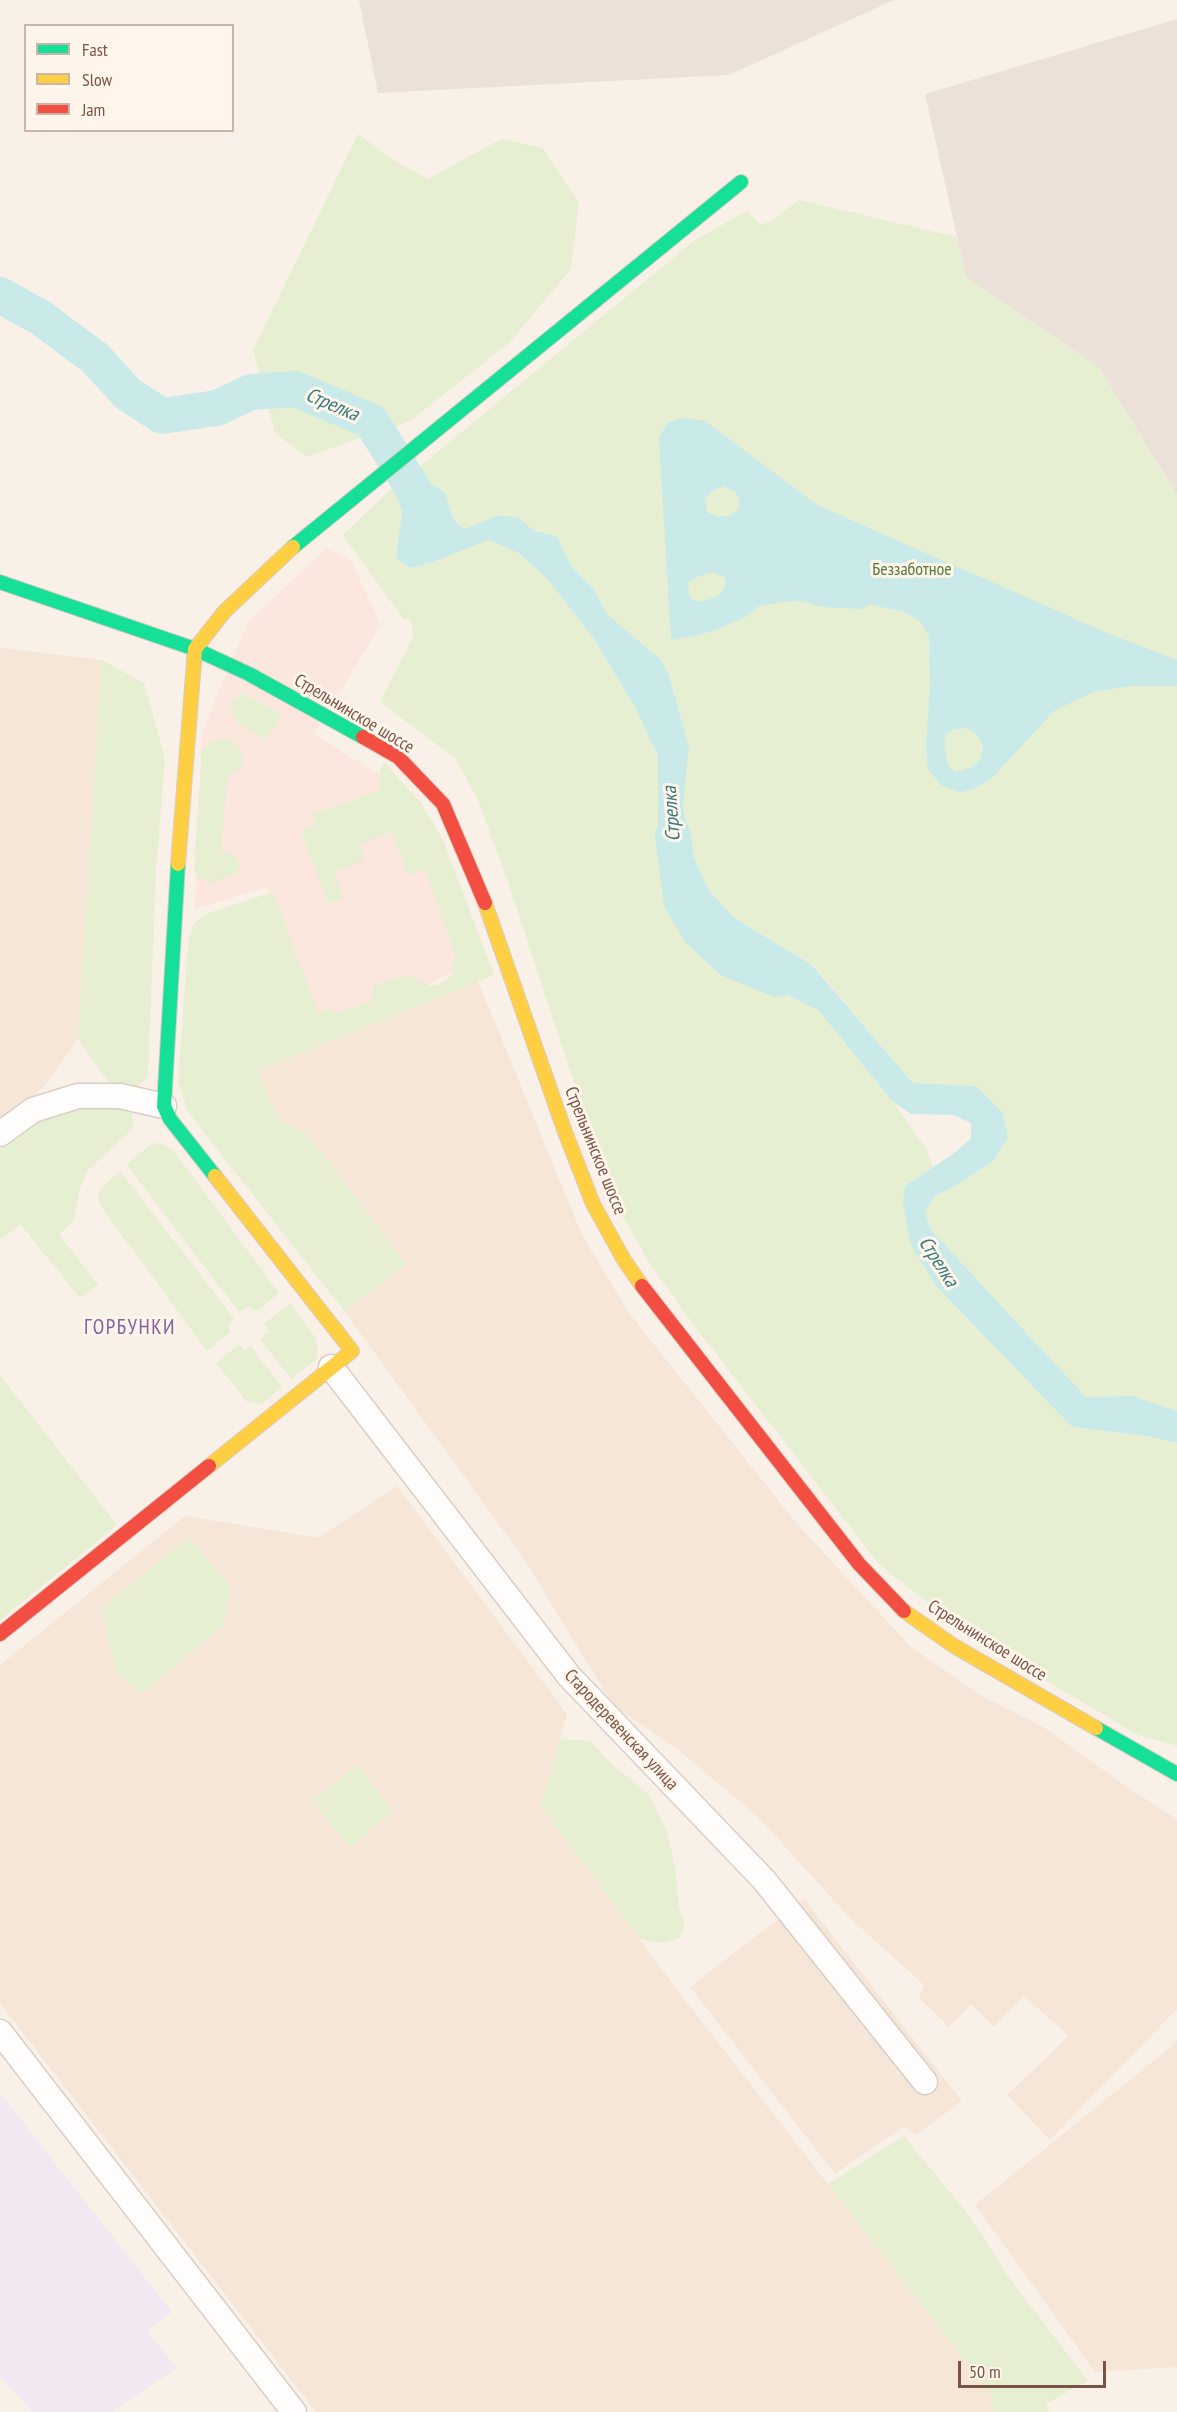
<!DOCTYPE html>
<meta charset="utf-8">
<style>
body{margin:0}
#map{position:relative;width:1177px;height:2412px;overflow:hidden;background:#f9f1e8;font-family:"PT Sans Narrow",sans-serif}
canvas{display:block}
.legend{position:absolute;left:24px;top:24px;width:210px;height:108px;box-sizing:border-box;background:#fff5eb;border:2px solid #c9b5a9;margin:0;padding:8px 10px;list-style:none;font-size:18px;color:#795446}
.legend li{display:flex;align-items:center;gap:12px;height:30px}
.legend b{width:30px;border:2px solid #c9b5a9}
.scale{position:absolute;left:958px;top:2361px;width:148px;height:27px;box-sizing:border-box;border:3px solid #795446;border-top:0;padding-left:8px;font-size:18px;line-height:21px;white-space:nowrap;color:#795446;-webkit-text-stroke:4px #fff5eb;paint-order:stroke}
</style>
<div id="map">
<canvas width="1177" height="2412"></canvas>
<ul class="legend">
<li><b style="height:8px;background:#16e098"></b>Fast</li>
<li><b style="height:8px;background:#ffcf43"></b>Slow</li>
<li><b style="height:8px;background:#f24e42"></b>Jam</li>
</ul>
<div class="scale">50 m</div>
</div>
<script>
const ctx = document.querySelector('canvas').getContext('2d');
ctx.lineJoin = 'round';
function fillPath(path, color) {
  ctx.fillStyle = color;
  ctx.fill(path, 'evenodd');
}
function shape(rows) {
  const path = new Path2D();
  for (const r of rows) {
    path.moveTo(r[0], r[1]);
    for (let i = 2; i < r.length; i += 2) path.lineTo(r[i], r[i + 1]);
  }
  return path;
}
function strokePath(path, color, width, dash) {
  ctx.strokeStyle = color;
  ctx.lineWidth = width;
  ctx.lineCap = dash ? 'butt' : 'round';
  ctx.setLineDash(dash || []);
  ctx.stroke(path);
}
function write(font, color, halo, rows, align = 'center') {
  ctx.font = font + ' "PT Sans Narrow",sans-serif';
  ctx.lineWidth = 6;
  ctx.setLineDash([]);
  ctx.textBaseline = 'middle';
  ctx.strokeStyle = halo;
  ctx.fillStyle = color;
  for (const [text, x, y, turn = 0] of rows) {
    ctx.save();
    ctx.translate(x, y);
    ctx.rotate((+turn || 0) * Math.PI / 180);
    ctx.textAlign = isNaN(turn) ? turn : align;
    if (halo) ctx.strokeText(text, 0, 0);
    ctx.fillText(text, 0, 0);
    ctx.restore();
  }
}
const residential = shape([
 [0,648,102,660,78,1039,45,1085,18,1112,0,1125],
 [478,981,582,1235,629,1313,798,1525,910,1646,980,1695,1042,1726,1130,1789,1177,1819,1177,2009,1050,2140,1007,2095,1069,2036,1024,1996,994,2027,971,2004,949,2027,919,1998,924,1985,850,1918,758,1817,676,1748,613,1705,524,1559,345,1312,406,1265,309,1136,278,1119,256,1071],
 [397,1486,567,1714,542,1808,675,1987,991,2394,994,2412,316,2412,0,2003,0,1665,185,1516,318,1538],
 [804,1899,962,2101,916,2135,904,2126,835,2174,690,1987],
 [1177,2039,1177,2367,1095,2372,975,2205,1171,2047]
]);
const commercial = shape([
 [326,548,351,560,381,625,314,734,403,789,472,962,320,1039,267,887,195,909,202,732,248,622]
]);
const industrial = shape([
 [359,0,894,0,729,75,378,93],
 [1177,19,1177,495,1099,368,966,277,925,94]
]);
const education = shape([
 [0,2093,172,2312,147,2331,177,2368,112,2412,33,2412,0,2377]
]);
const green = shape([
 [358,134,393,160,428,179,501,139,543,148,579,203,571,269,509,343,410,421,306,457,275,433,253,350],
 [799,200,957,237,966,277,1099,368,1177,495,1177,1411,1133,1396,1086,1397,931,1230,925,1212,935,1196,955,1186,993,1161,1008,1139,1003,1113,976,1086,913,1083,812,964,736,919,709,891,692,853,683,805,689,747,669,675,661,660,607,614,593,588,571,566,557,536,534,531,519,518,499,515,464,529,453,519,445,492,428,481,418,468,695,240,747,211,761,225,771,221],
 [393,487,402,511,396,558,411,568,433,562,489,540,520,554,549,581,594,639,637,711,658,756,658,828,686,902,715,948,765,983,819,1011,892,1101,926,1148,933,1167,905,1186,936,1286,1072,1427,1145,1436,1177,1443,1177,1746,1138,1735,999,1653,935,1609,878,1563,696,1328,650,1264,622,1215,591,1134,508,882,478,800,456,759,380,702,414,635,409,617,404,620,343,535],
 [102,660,144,683,165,758,156,871,148,1077,133,1090,114,1090,78,1039],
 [241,694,247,695,282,714,266,740,239,724,231,714,231,702],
 [221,739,229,739,235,743,243,754,243,764,240,769,228,774,221,850,233,854,239,862,239,872,212,883,200,879,195,872,194,866,202,750,213,741],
 [384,762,422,804,443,840,494,975,257,1071,278,1118,309,1136,406,1264,345,1312,198,1125,188,1111,178,1082,188,944,193,925,200,918,209,913,273,892,318,1012,330,1008,338,1013,372,1001,374,985,398,977,412,977,431,986,438,985,451,976,455,954,425,869,408,875,392,832,360,844,365,860,334,872,343,898,328,904,301,831,316,826,312,815,380,790,380,772],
 [107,1107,123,1109,132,1114,133,1129,88,1170,80,1188,73,1222,59,1234,98,1285,80,1298,20,1224,0,1240,0,1149,28,1128,54,1114,68,1108],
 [160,1143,173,1150,279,1293,256,1312,250,1306,239,1312,127,1165,151,1144],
 [120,1171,234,1318,228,1325,230,1332,207,1351,104,1211,98,1199,99,1190],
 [290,1303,315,1337,318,1349,317,1359,291,1379,260,1339,269,1331,264,1324],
 [239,1344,245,1350,250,1345,282,1387,261,1404,247,1402,216,1363],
 [0,1375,117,1525,0,1620],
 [189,1538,227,1582,230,1593,223,1625,142,1694,116,1672,102,1607],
 [560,1739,590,1741,615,1767,649,1795,668,1834,675,1868,679,1907,685,1925,680,1938,664,1943,640,1939,541,1807],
 [357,1765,394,1811,350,1847,312,1801],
 [904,2136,971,2218,1010,2279,1088,2381,1046,2404,1049,2412,994,2412,991,2394,828,2184]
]);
const water = shape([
 [682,418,705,421,817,505,1112,635,1177,660,1177,686,1131,686,1094,692,1055,710,991,779,973,789,960,792,941,785,928,769,926,747,930,686,929,636,920,621,904,612,869,604,862,609,822,607,802,601,781,602,759,606,747,616,721,628,696,636,671,640,659,438,667,423],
 [724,486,735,492,739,500,739,509,729,516,718,517,707,512,705,499,712,491],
 [713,572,725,578,726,586,717,597,698,602,689,596,688,583,699,576],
 [967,728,977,735,983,745,981,759,972,767,956,772,948,766,944,744,946,734,955,729],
 [418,468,428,481,445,492,453,519,464,529,499,515,519,518,534,531,557,536,571,566,593,588,607,614,661,660,669,675,689,747,683,805,692,853,709,891,736,919,811,964,913,1083,976,1086,1003,1113,1008,1139,993,1161,955,1186,935,1196,925,1212,931,1230,1086,1397,1133,1396,1177,1411,1177,1443,1145,1436,1072,1427,936,1286,910,1243,903,1202,905,1186,957,1151,971,1138,971,1123,953,1115,911,1114,892,1101,819,1011,765,983,715,948,686,902,658,828,658,756,637,711,594,639,549,581,520,554,489,540,433,562,411,568,396,558,402,511,393,487]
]);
const river = shape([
 [0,295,41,318,95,358,128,394,162,416,217,408,251,392,295,389,371,421,414,490],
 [673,836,682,902,699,930,731,960,778,979]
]);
const street = shape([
 [0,1134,33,1110,78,1096,120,1096,164,1106],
 [331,1367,569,1676,764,1880,925,2082],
 [0,2032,294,2412]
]);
const fast = shape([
 [293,547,741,182],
 [0,582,195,649,249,674,363,737],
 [178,864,164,1106,170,1119,215,1176],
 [1096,1728,1177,1774]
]);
const slow = shape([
 [178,864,195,649,224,612,293,547],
 [485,903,565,1132,593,1204,624,1260,642,1286],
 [209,1466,352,1351,215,1176],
 [904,1611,954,1646,1096,1728]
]);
const jam = shape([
 [363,737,398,757,443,804,485,903],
 [642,1286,859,1564,904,1611],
 [0,1634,209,1466]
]);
const parkNames = [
 ["Беззаботное",912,570]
];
const streetNames = [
 ["Стрельнинское шоссе",354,714,31],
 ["Стрельнинское шоссе",595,1151,68],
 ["Стрельнинское шоссе",987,1641,32],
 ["Стародеревенская улица",621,1730,47]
];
const waterNames = [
 ["Стрелка",332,405,23],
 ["Стрелка",672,814,-94],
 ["Стрелка",938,1262,57]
];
const quarterNames = [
 ["ГОРБУНКИ",130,1328]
];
fillPath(residential, '#f5e6d8');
fillPath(commercial, '#fce7de');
fillPath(industrial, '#ebe1d9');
fillPath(education, '#f3e7f2');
fillPath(green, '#e6efd1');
fillPath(water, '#c9eae9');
strokePath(river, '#c9eae9', 36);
strokePath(street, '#dacec6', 27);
strokePath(fast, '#d9ccc4', 16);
strokePath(slow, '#d9ccc4', 16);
strokePath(jam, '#d9ccc4', 16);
strokePath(street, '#fefdfc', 24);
strokePath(fast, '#16e098', 14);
strokePath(slow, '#ffcf43', 14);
strokePath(jam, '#f24e42', 14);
write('18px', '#527a3a', '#fff5eb', parkNames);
write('18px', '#795446', '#fff5eb', streetNames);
write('italic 20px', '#377a80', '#fff5eb', waterNames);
ctx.letterSpacing = '1.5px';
write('21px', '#84609d', '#fff5eb', quarterNames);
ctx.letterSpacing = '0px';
</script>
